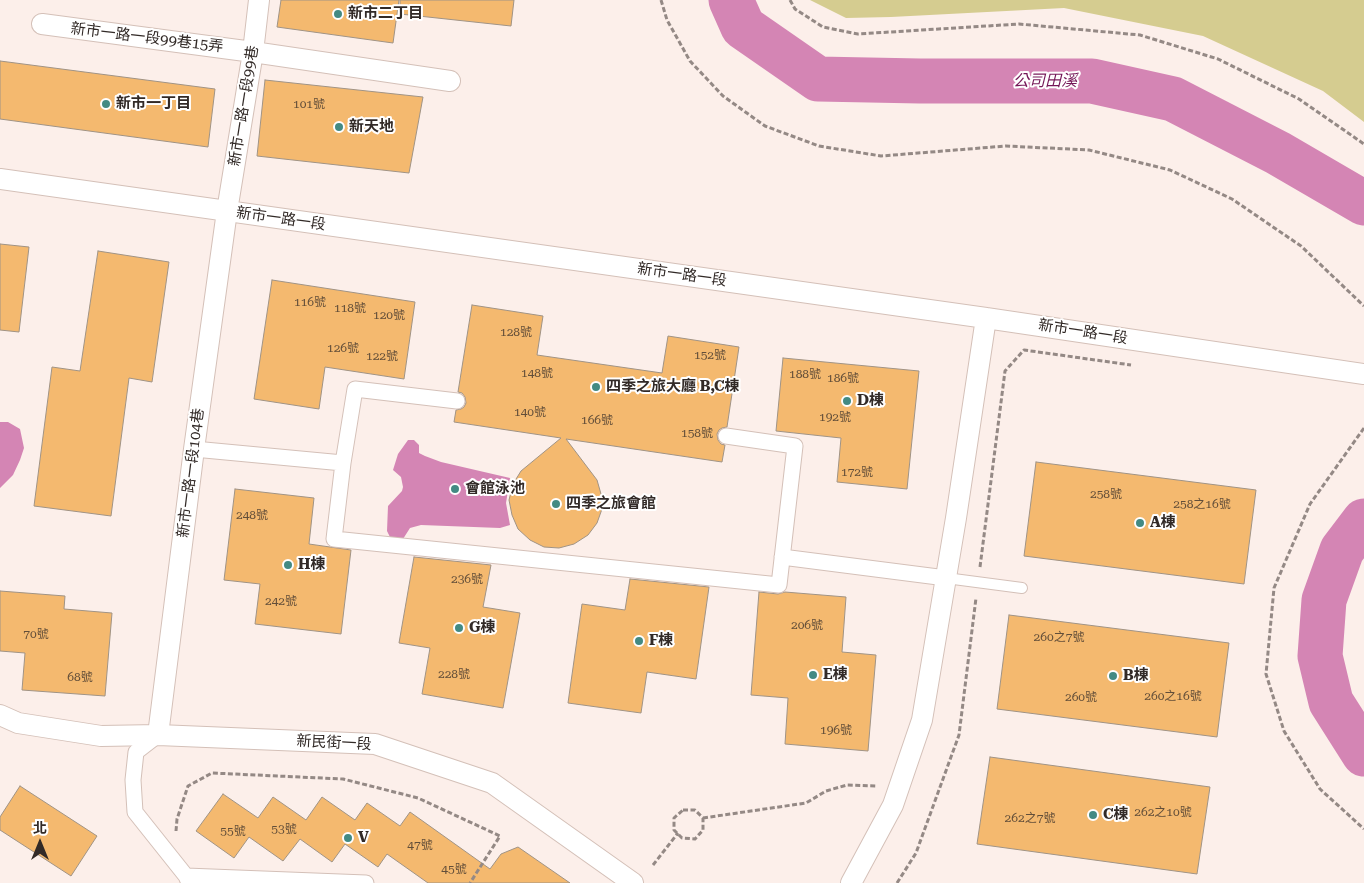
<!DOCTYPE html>
<meta charset="utf-8">
<style>
body{margin:0}
#map{position:relative;width:1364px;height:883px;overflow:hidden;background:#fcefea;font-family:"Roboto Serif","Noto Sans TC",serif}
canvas{display:block}
.north{position:absolute;left:15px;top:818px;width:50px;height:50px;-webkit-text-stroke:4px #fff;paint-order:stroke;rotate:0deg;font-size:14px;font-weight:700;line-height:20px;text-align:center;color:#322a27}
.north::after{content:'';display:block;margin:auto;width:18px;height:22px;background:#322a27;clip-path:polygon(50% 0,100% 100%,50% 72%,0 100%)}
</style>
<div id="map">
<canvas width="1364" height="883"></canvas>
<div class="north">北</div>
</div>
<script>
const ctx = document.querySelector('canvas').getContext('2d');
ctx.lineJoin = 'round';
function fillPath(path, color) {
  ctx.fillStyle = color;
  ctx.fill(path, 'evenodd');
}
function shape(rows) {
  const path = new Path2D();
  for (const r of rows) {
    path.moveTo(r[0], r[1]);
    for (let i = 2; i < r.length; i += 2) path.lineTo(r[i], r[i + 1]);
  }
  return path;
}
function strokePath(path, color, width, dash) {
  ctx.strokeStyle = color;
  ctx.lineWidth = width;
  ctx.lineCap = dash ? 'butt' : 'round';
  ctx.setLineDash(dash || []);
  ctx.stroke(path);
}
function write(font, color, halo, rows, align = 'center') {
  ctx.font = font + ' "Roboto Serif","Noto Sans TC",serif';
  ctx.lineWidth = 4;
  ctx.setLineDash([]);
  ctx.textBaseline = 'middle';
  ctx.strokeStyle = halo;
  ctx.fillStyle = color;
  for (const [text, x, y, turn = 0] of rows) {
    ctx.save();
    ctx.translate(x, y);
    ctx.rotate((+turn || 0) * Math.PI / 180);
    ctx.textAlign = isNaN(turn) ? turn : align;
    if (halo) ctx.strokeText(text, 0, 0);
    ctx.fillText(text, 0, 0);
    ctx.restore();
  }
}
const green = shape([
 [810,0,1364,0,1364,122,1323,91,1203,36,1064,8,891,17,846,18]
]);
const water = shape([
 [0,422,8,422,20,429,24,448,20,460,13,475,0,488],
 [408,440,414,440,419,445,419,453,425,456,441,462,510,478,506,503,510,525,500,528,421,525,410,528,403,539,394,540,390,537,387,531,388,506,402,491,403,487,401,477,393,470,398,454]
]);
const river = shape([
 [731,0,743,27,818,79,920,81,1092,81,1173,99,1278,153,1364,203],
 [1364,521,1342,550,1324,600,1320,656,1331,702,1364,754]
]);
const building = shape([
 [281,0,399,0,393,43,277,27,281,0],
 [400,0,514,0,511,26,400,14,400,0],
 [0,61,215,89,208,147,0,119,0,61],
 [265,80,423,97,409,173,257,156,265,80],
 [0,244,29,247,19,332,0,330,0,244],
 [98,251,169,262,152,382,129,378,111,516,34,506,52,367,80,371,98,251],
 [272,280,415,302,404,379,325,367,319,409,254,399,272,280],
 [472,305,543,316,537,355,662,373,668,336,739,347,727,427,722,428,719,430,717,434,718,440,721,444,725,445,722,462,566,439,597,480,601,494,602,509,597,523,588,535,574,544,559,548,544,547,530,540,518,529,512,515,509,500,513,484,521,471,561,438,454,422,456,410,461,409,464,407,466,403,465,397,462,393,458,392,472,305],
 [783,358,919,371,907,489,837,482,841,438,776,431,783,358],
 [1036,462,1256,490,1244,584,1024,556,1036,462],
 [235,489,314,498,309,544,351,550,341,634,255,624,260,584,224,580,235,489],
 [414,557,491,565,483,607,520,613,503,708,422,694,430,648,399,643,414,557],
 [630,579,709,587,696,679,647,672,641,713,568,703,582,604,625,610,630,579],
 [0,591,65,596,64,609,112,613,105,696,22,690,25,653,0,651,0,591],
 [759,592,778,594,785,592,846,597,842,652,876,655,868,751,785,744,788,698,751,695,759,592],
 [1009,615,1229,643,1217,737,997,709,1009,615],
 [990,757,1210,787,1197,874,977,844,990,757],
 [20,786,97,836,71,876,0,830,0,817,20,786],
 [223,794,258,818,273,797,306,820,322,797,355,820,367,803,400,826,410,812,490,869,501,854,518,847,570,883,428,883,387,854,378,867,345,844,332,862,300,839,283,861,249,837,234,858,196,831,223,794]
]);
const path = shape([
 [661,0,667,20,690,61,723,96,765,126,819,146,881,156,1006,146,1089,150,1170,170,1232,199,1301,246,1364,306],
 [790,0,795,9,823,27,858,34,1019,24,1140,35,1218,59,1299,99,1364,144],
 [1364,428,1310,504,1274,588,1266,674,1284,731,1320,789,1364,829],
 [980,567,1005,371,1024,350,1131,365],
 [683,810,695,810,703,818,703,830,695,839,682,838,674,830,674,818,683,810],
 [703,818,806,803,826,791,847,785,877,786],
 [176,831,177,819,188,786,212,773,343,779,418,798,500,836,470,883],
 [653,865,678,833],
 [897,883,916,853,959,735,976,598]
]);
const service = shape([
 [946,578,1022,588]
]);
const pedestrian = shape([
 [457,401,355,389,343,463,334,539,779,585,795,446,726,436],
 [194,449,343,463],
 [782,557,946,578],
 [158,735,136,752,133,780,135,812,186,876,189,883],
 [186,876,366,883]
]);
const minor = shape([
 [42,24,253,52,450,81],
 [0,179,986,318,1364,374],
 [0,715,18,723,101,736,158,735,375,744,492,783,633,883],
 [158,735,194,449,227,211,253,52,259,0],
 [851,883,893,805,922,720,956,518,986,318]
]);
const markers = [
 [338,14,5,"#438a83"],
 [106,104,5,"#438a83"],
 [339,127,5,"#438a83"],
 [596,387,5,"#438a83"],
 [847,401,5,"#438a83"],
 [455,489,5,"#438a83"],
 [556,504,5,"#438a83"],
 [1140,523,5,"#438a83"],
 [288,565,5,"#438a83"],
 [459,628,5,"#438a83"],
 [639,641,5,"#438a83"],
 [813,675,5,"#438a83"],
 [1113,676,5,"#438a83"],
 [1093,815,5,"#438a83"],
 [348,838,5,"#438a83"]
];
const numberNames = [
 ["101號",309,104],
 ["116號",310,302],
 ["118號",350,308],
 ["120號",389,315],
 ["128號",516,332],
 ["126號",343,348],
 ["152號",710,355],
 ["122號",382,356],
 ["148號",537,373],
 ["188號",805,374],
 ["186號",843,378],
 ["140號",530,412],
 ["192號",835,417],
 ["166號",597,420],
 ["158號",697,433],
 ["172號",857,472],
 ["258號",1106,494],
 ["258之16號",1202,504],
 ["248號",252,515],
 ["236號",467,579],
 ["242號",281,601],
 ["206號",807,625],
 ["70號",36,634],
 ["260之7號",1059,637],
 ["228號",454,674],
 ["68號",80,677],
 ["260之16號",1173,696],
 ["260號",1081,697],
 ["196號",836,730],
 ["262之10號",1163,812],
 ["262之7號",1030,818],
 ["53號",284,829],
 ["55號",233,831],
 ["47號",420,845],
 ["45號",454,869]
];
const poiNames = [
 ["新市二丁目",348,14],
 ["新市一丁目",116,104],
 ["新天地",349,127],
 ["四季之旅大廳 B,C棟",606,387],
 ["D棟",857,401],
 ["會館泳池",465,489],
 ["四季之旅會館",566,504],
 ["A棟",1150,523],
 ["H棟",298,565],
 ["G棟",469,628],
 ["F棟",649,641],
 ["E棟",823,675],
 ["B棟",1123,676],
 ["C棟",1103,815],
 ["V",358,838]
];
const streetNames = [
 ["新市一路一段99巷15弄",147,38,7],
 ["新市一路一段99巷",244,106,-81],
 ["新市一路一段",281,219,8],
 ["新市一路一段",682,275,8],
 ["新市一路一段",1083,332,9],
 ["新市一路一段104巷",191,473,-83],
 ["新民街一段",334,743,3]
];
const waterNames = [
 ["公司田溪",1045,81]
];
fillPath(green, '#d5cc90');
fillPath(water, '#d485b4');
strokePath(river, '#d485b4', 45);
fillPath(building, '#f4b96f');
strokePath(building, '#a09385', 1);
strokePath(service, '#d4c0b8', 12);
strokePath(pedestrian, '#d4c0b8', 17);
strokePath(minor, '#d4c0b8', 22);
strokePath(path, '#948985', 3, [5, 2.5]);
strokePath(service, '#fff', 10);
strokePath(pedestrian, '#fff', 15);
strokePath(minor, '#fff', 20);
for (const [x, y, r, color] of markers) {
  const dot = new Path2D();
  dot.arc(x, y, r, 0, 2 * Math.PI);
  ctx.fillStyle = color;
  ctx.fill(dot);
  strokePath(dot, '#fff', 2);
}
write('12px', '#624e39', null, numberNames);
write('bold 15px', '#322a27', '#fff', poiNames, 'left');
write('15px', '#322a27', '#fff', streetNames);
write('italic 16px', '#741657', '#fff', waterNames);
</script>
